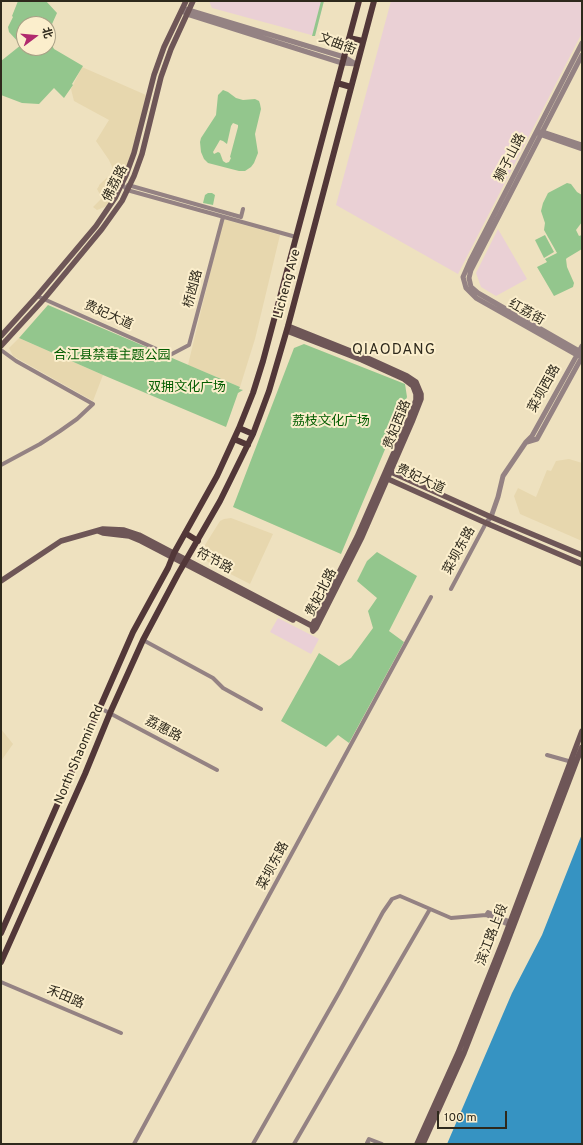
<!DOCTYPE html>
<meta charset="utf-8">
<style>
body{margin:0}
#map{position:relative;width:583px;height:1145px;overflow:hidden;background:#eee1bf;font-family:Overpass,"Noto Sans SC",sans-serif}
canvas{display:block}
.frame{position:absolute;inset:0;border:2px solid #2e291c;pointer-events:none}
.north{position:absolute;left:16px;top:16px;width:40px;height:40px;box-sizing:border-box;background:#fbeecc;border:1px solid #a99f86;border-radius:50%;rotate:74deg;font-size:11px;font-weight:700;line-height:16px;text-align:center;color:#2e291c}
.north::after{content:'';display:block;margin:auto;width:14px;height:18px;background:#b12a6e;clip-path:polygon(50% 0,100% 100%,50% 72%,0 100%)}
.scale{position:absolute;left:437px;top:1111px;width:70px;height:18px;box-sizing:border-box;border:2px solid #2e291c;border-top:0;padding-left:5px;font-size:12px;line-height:14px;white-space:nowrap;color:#2e291c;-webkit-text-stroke:3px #fbeecc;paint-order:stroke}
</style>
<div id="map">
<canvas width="583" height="1145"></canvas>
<div class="frame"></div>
<div class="north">北</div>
<div class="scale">100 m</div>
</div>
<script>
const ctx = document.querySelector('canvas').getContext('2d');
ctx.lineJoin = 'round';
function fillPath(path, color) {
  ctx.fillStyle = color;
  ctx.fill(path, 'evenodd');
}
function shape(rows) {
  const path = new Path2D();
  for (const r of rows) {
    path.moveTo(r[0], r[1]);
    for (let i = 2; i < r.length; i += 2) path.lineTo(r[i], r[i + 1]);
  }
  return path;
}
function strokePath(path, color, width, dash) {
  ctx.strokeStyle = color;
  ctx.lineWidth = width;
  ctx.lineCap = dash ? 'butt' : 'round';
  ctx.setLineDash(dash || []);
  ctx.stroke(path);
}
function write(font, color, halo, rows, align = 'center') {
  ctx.font = font + ' Overpass,"Noto Sans SC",sans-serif';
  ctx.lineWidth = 4;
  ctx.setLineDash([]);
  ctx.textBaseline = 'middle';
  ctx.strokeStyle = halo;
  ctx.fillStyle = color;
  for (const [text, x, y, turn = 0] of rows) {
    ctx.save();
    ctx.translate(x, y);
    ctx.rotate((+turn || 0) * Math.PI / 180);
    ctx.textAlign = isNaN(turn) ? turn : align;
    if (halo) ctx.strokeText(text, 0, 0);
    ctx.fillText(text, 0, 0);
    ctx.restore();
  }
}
const built = shape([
 [82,67,146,95,134,147,128,165,117,189,107,206,97,210,93,207,102,198,97,189,99,186,99,185,114,171,109,160,96,141,109,120,74,101,71,89],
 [223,219,280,235,255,339,240,387,188,365],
 [19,338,103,375,93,401,13,356,9,348],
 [569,459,582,463,582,541,520,514,514,496,518,488,536,497,547,470,551,471,556,461],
 [231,518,273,534,250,584,211,564,204,559,203,551,205,545,220,521,224,519],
 [1,729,13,744,1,761]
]);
const education = shape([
 [209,1,324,1,315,36,212,8],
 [391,1,582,1,582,33,458,274,336,205],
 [498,229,527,279,496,296,481,287,476,273]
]);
const medical = shape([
 [278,618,319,639,311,654,270,632]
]);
const green = shape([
 [18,1,46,1,57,13,48,33,48,24,24,24,24,48,48,48,48,38,54,49,83,66,72,84,73,85,64,98,54,88,39,104,22,103,1,95,1,61,21,45,9,32,8,27,13,17,12,16],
 [321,1,324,1,315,36,312,36],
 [223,90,228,92,236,98,243,100,255,99,259,101,260,104,261,109,255,134,258,153,254,163,251,167,245,171,239,171,208,163,204,159,201,152,200,142,201,138,216,115,218,95],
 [233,123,238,125,238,127,230,157,231,158,229,162,226,163,223,161,220,153,218,152,214,154,213,152,220,140,223,141,227,144,231,126],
 [567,183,571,184,577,192,582,195,582,222,576,230,579,236,582,235,582,249,567,258,566,259,567,267,574,283,573,287,554,296,537,267,547,262,545,259,557,253,544,230,545,223,541,211,543,203,548,193],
 [208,193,212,193,215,195,213,205,203,203,205,195],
 [545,235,554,252,544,258,535,240],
 [48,305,240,387,239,389,243,390,238,393,226,427,103,375,19,338],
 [304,344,405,384,407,397,341,554,233,507,294,348],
 [377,552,417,576,389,631,404,642,349,743,338,735,326,747,281,721,319,653,339,666,351,658,373,628,368,611,377,598,357,581,367,561]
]);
const water = shape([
 [582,834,582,1144,447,1144,512,993,542,935]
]);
const minor = shape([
 [122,184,127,190,296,237],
 [128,185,241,217,243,209],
 [37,296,170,355,189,345,223,217],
 [1,350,16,361,93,404,77,419,60,431,40,444,1,465],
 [451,589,486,523],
 [143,640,213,678,223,688,261,709],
 [100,708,217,770],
 [547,755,572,762],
 [486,915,511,926],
 [1,982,121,1033],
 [134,1144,431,597],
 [253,1144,340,991,383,912,392,899,400,896,451,918,486,915,488,912,511,922],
 [294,1144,430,909],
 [369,1144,367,1143,369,1139,382,1144]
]);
const tertiary = shape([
 [185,9,344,57,354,63],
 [184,12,187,14,342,63,357,64],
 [582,43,470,261,463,277,466,288,476,298,577,355,582,356],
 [582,55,471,270,469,278,471,287,478,293,579,351,582,355],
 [539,132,543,132,582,145],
 [539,134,582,149],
 [527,442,537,439,582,357],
 [486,523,491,517,498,497,503,476,526,442,532,436,582,346]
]);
const secondary = shape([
 [288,326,363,356,407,376,416,382,421,394,421,399,412,422,362,537,316,628,313,631],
 [287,331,362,360,404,379,413,386,416,394,416,400,408,420,357,537,312,626,313,631],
 [1,336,37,296,96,226,115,198,126,175,134,153,154,75,164,47,186,1],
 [1,346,44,299,102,229,122,201,134,176,142,154,161,77,171,49,193,1],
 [387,473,391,472,491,517,582,555],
 [387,477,388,479,486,523,582,564],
 [98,531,103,533,129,536,141,541,293,620],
 [1,581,61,541,103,529,124,530,139,535,314,627],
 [417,1144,458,1053,503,941,582,731],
 [423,1144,464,1053,507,943,582,747]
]);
const primary = shape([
 [349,38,363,41],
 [337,83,351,87],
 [239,428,253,434],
 [234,439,248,445],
 [185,533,198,541],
 [1,933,133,632,168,568,174,553,217,476,239,428,253,393,263,361,359,1],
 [1,962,85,774,110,713,143,640,178,574,220,501,253,434,269,391,288,326,374,1]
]);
const streetNames = [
 ["文曲街",337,45,21],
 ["狮子山路",511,158,-63],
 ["佛荔路",116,184,-63],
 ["Licheng Ave",288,284,-75],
 ["桥凼路",194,289,-75],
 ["红荔街",526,313,29],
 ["贵妃大道",108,316,24],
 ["菜坝西路",545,389,-61],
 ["贵妃西路",398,425,-68],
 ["贵妃大道",420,480,25],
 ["菜坝东路",460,551,-61],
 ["符节路",214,562,28],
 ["贵妃北路",322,593,-63],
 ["荔惠路",163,730,28],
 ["North Shaomin Rd",80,755,-67],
 ["菜坝东路",274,866,-62],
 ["滨江路上段",493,935,-69],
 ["禾田路",65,998,23]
];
const parkNames = [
 ["合江县禁毒主题公园",112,356],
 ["双拥文化广场",187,388],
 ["荔枝文化广场",331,422]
];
const quarterNames = [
 ["QIAODANG",394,351]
];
fillPath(built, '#e7d7ae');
fillPath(education, '#ead0d5');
fillPath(medical, '#ead0d6');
fillPath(green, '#93c68d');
fillPath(water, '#3693c2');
strokePath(minor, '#948283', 4);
strokePath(tertiary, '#948283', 5);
strokePath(secondary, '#6e5657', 5.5);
strokePath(primary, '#523738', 6);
write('13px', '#2e291c', '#fbeecc', streetNames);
write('13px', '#035d00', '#fbeecc', parkNames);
ctx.letterSpacing = '1px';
write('15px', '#2e291c', '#fbeecc', quarterNames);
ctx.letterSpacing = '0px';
</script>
